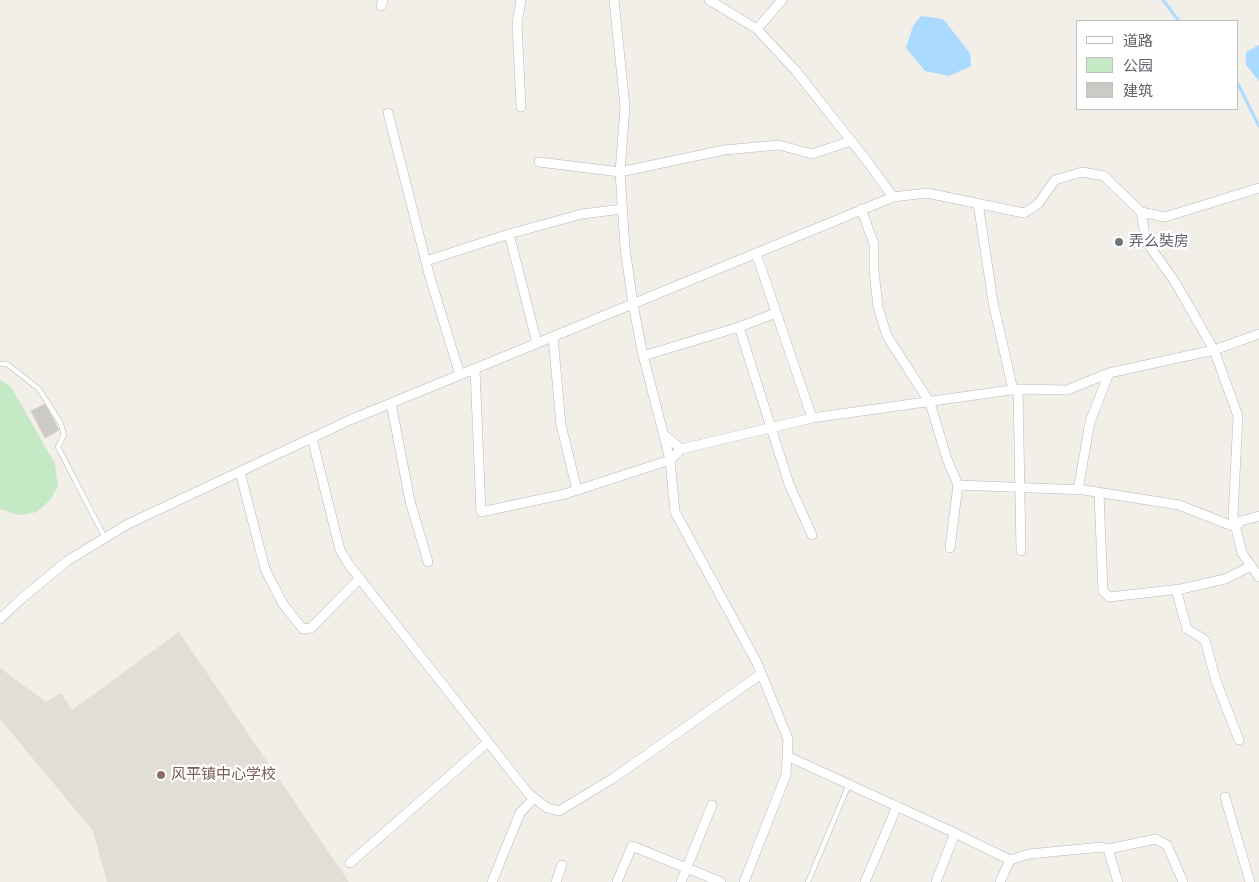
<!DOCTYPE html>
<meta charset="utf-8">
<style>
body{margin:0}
#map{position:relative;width:1259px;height:882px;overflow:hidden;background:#f1efe8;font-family:"Work Sans","Noto Sans SC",sans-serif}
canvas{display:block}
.legend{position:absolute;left:1076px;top:20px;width:162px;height:90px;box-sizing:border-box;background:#fff;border:1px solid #bfc1c3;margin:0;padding:6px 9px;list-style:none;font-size:15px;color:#5f6368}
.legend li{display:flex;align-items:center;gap:10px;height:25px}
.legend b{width:25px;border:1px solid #bfc1c3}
</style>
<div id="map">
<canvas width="1259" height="882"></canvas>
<ul class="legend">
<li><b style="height:6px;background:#fff"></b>道路</li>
<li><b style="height:14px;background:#c5e8c5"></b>公园</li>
<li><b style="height:14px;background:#cccac5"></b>建筑</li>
</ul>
</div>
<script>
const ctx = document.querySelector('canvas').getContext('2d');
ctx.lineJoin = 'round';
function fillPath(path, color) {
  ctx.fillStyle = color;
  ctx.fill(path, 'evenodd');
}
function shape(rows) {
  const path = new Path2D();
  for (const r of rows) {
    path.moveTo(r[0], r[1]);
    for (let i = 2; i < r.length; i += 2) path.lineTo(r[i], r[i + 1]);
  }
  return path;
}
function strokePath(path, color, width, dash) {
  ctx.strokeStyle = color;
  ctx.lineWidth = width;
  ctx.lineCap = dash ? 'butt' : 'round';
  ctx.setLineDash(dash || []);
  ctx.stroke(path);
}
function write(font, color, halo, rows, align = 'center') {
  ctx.font = font + ' "Work Sans","Noto Sans SC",sans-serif';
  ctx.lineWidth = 4.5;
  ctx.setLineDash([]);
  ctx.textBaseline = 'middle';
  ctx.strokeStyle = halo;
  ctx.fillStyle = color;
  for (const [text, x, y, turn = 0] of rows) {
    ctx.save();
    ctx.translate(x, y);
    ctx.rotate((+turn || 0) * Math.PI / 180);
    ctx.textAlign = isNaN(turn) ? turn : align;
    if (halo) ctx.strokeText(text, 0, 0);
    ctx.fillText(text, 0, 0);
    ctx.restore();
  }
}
const education = shape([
 [179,632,349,882,107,882,93,831,0,719,0,668,46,702,61,693,72,710]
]);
const green = shape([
 [0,380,11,387,55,464,58,486,50,500,37,512,18,515,0,509]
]);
const water = shape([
 [921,16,943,19,970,53,971,66,949,76,925,71,906,48,913,26],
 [1259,45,1259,81,1246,65,1246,52]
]);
const stream = shape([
 [1163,0,1179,21],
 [1238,84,1259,126]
]);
const building = shape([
 [45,404,59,430,45,438,31,411,45,404]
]);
const service = shape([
 [0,364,7,364,39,389,61,424,64,435,58,447,105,538],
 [808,882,849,784]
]);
const minor = shape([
 [614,0,625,107,620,172,625,248,633,304,642,351,670,460,675,512,757,663,788,739,786,775,744,882],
 [709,0,757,29,796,71,867,161,893,197],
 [381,6,383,0],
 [757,29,782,0],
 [521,107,517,24,521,0],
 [388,113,429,274,460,375],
 [539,162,620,172,724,150,779,145,812,154,851,141],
 [978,203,993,302,1013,390],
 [861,209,874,244,874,271,878,307,887,336,930,403,947,459,958,485,950,548],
 [1141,212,1146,241,1175,282,1214,350,1238,416,1233,516,1242,553,1259,577],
 [509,234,537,343],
 [756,253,812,418],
 [426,261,509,234,582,214,622,209],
 [739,327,789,484,812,535],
 [553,337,561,425,577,490],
 [643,356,739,327,776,313],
 [475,369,481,512,565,494,670,460,681,449,812,418,1018,389,1067,390,1109,373,1214,350,1259,334],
 [1018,389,1021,551],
 [391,403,410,501,428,562],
 [663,434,681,449],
 [312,438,340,550,349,565,528,793,547,808,559,811,615,777,761,674],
 [240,472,265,569,283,604,303,629,311,628,360,578],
 [958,485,1084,490,1179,505,1235,527,1241,521,1259,516],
 [1078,490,1090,422,1109,373],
 [1099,493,1103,591,1109,597,1181,589,1225,579,1251,566],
 [1176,589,1187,629,1205,640,1216,681,1239,740],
 [0,619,20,600,67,561,128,524,350,420,893,197,927,193,1024,213,1038,204,1055,180,1082,172,1104,176,1141,212,1165,217,1259,188],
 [787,756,955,833,1010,860,1000,882],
 [1225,797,1250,882],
 [1108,849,1156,839,1167,845,1183,882],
 [1010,860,1029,854,1102,847,1108,849,1118,882],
 [350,863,488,742],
 [492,882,520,813,534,798],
 [556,882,562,865],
 [617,882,632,846,721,882],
 [681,882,712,805],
 [865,882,897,806],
 [936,882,955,833]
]);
const markers = [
 [1119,242,5,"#6b7280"],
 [161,775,5,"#8d6e63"]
];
const worshipNames = [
 ["弄么奘房",1129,242]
];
const educationNames = [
 ["风平镇中心学校",171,775]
];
fillPath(education, '#e1ded6');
fillPath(green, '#c5e8c5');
fillPath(water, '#aadaff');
strokePath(stream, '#aadaff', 3);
fillPath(building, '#cccac5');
strokePath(building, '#d6d1c6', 1);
strokePath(service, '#b5b8bc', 5.5);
strokePath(minor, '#b5b8bc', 10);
strokePath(service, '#fff', 4.5);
strokePath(minor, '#fff', 9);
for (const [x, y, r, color] of markers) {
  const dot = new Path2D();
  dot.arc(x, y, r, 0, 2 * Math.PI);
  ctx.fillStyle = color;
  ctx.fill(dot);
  strokePath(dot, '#fff', 2);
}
write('15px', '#5b616d', '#fff', worshipNames, 'left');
write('15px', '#785e54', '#fff', educationNames, 'left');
</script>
